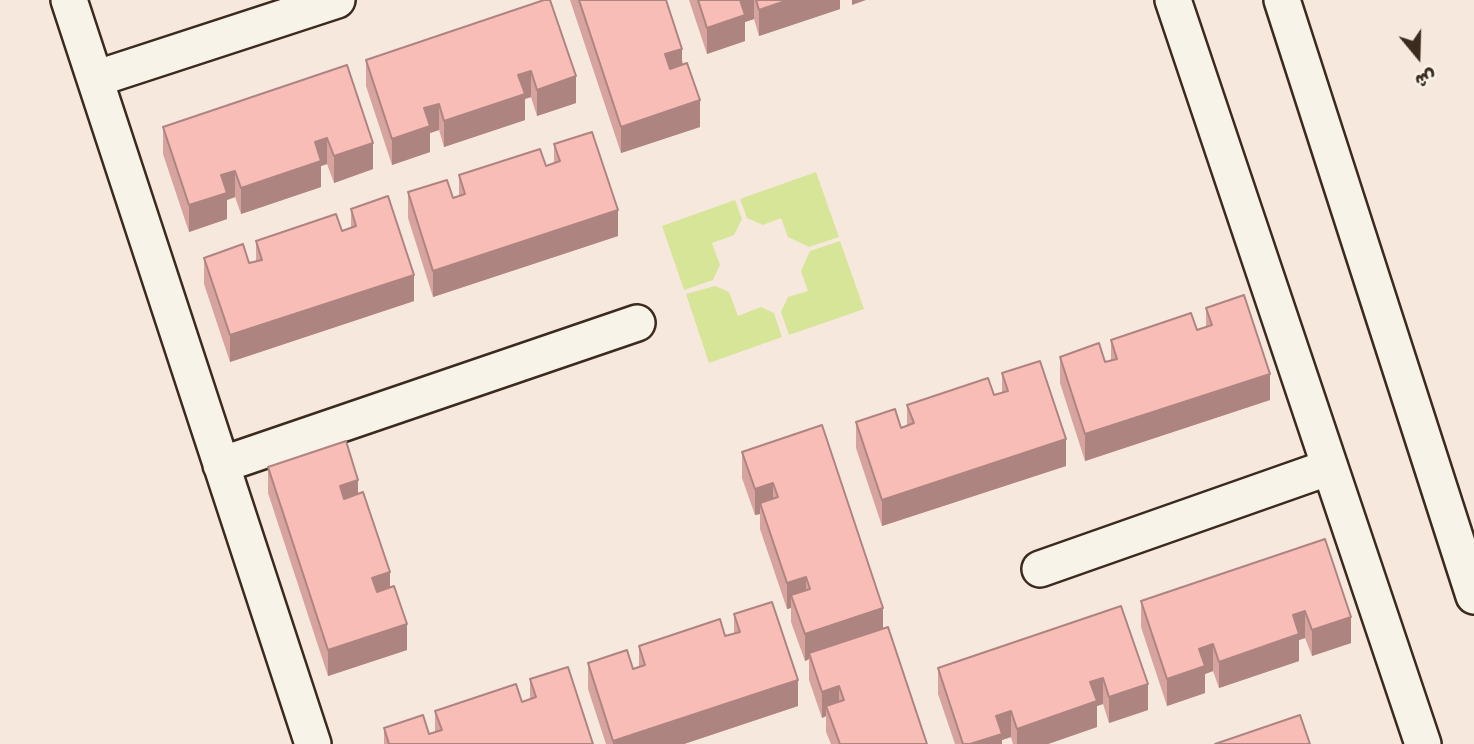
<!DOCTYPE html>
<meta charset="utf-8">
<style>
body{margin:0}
#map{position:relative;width:1474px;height:744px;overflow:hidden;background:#f7e8de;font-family:"Gochi Hand","Playpen Sans Arabic",sans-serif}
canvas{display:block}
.north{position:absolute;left:1383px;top:21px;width:70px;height:70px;-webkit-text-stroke:5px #f7f3e8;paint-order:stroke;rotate:161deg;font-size:19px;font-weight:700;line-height:28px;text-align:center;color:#3b2a1e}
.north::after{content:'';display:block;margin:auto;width:24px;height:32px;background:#3b2a1e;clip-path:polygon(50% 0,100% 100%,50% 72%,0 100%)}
</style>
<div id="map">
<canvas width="1474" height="744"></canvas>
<div class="north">ش</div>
</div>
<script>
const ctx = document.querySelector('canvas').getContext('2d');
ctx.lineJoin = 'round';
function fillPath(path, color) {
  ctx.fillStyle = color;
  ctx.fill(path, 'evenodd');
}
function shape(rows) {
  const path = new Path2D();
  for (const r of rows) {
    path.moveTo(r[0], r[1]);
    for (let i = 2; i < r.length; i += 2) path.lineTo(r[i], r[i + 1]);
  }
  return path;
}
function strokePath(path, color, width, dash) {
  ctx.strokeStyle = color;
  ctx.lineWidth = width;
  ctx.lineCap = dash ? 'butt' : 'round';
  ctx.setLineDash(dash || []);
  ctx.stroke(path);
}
const green = shape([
 [816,172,839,237,809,247,788,237,781,218,763,225,747,218,740,199],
 [735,200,742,219,734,235,712,243,720,265,713,280,684,290,662,226],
 [840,241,864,309,789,335,781,312,788,297,808,291,801,271,810,251],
 [715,286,729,292,738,316,761,307,774,313,782,337,709,363,686,294]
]);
const minor = shape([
 [69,0,313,744],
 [1173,0,1423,744],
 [1282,0,1474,596],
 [95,79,337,0],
 [221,465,637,323],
 [1040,569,1330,467]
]);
const wall = shape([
 [544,0,576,103,537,116,531,97,525,99,525,120,444,147,439,130,430,133,430,152,392,165,366,86,366,60],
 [570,0,666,0,700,127,621,153],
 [689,0,840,0,840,9,759,36,754,19,745,22,745,41,707,54],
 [347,65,373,169,334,183,327,164,321,166,321,187,241,214,235,197,227,200,227,219,189,232,163,154,163,127],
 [554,144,618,236,433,297,408,218,408,192,453,198,459,196,459,175,546,166,554,163],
 [351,209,414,301,230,362,204,284,204,258,249,263,256,261,256,241,342,231,351,228],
 [1206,308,1270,400,1085,461,1060,383,1060,357,1105,362,1111,360,1111,340,1197,330,1206,327],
 [1002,373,1066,466,882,526,856,448,856,422,901,428,907,426,907,405,994,395,1002,393],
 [822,425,883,629,927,744,831,744,826,732,826,716,822,718,809,680,809,659,805,661,791,622,791,608,787,609,760,529,760,514,755,515,742,478,742,452],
 [268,467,358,493,390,588,407,650,328,676,268,493],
 [1325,539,1351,643,1312,656,1305,638,1299,640,1299,661,1219,688,1213,671,1205,674,1205,693,1167,706,1141,627,1141,601],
 [1121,606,1148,710,1109,723,1103,704,1097,706,1097,727,1048,744,1013,744,1011,737,1002,740,1002,744,955,744,938,694,938,668],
 [734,614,798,706,684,744,606,744,588,689,588,663,633,669,639,667,639,646,725,636,734,634],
 [530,679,593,744,384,744,384,728,429,734,435,732,435,711,522,702,530,699]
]);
const shadedWall = shape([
 [739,0,754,0,754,19,745,22,745,41,707,54,707,28],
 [788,0,840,0,840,9,759,36,759,10],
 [852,0,866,0,852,5],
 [682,49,682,75,665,80,665,54],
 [531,71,531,97,525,99,525,120,444,147,444,121,518,75],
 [576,76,576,103,537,116,537,90],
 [700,100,700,127,621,153,621,127],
 [439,104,439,130,430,133,430,152,392,165,392,139,424,108],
 [327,138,327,164,321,166,321,187,241,214,241,188,315,142],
 [373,143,373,169,334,183,334,156],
 [235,171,235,197,227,200,227,219,189,232,189,205,221,175],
 [618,210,618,236,433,297,433,271],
 [414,275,414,301,230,362,230,335],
 [1270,374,1270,400,1085,461,1085,434],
 [1066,439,1066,466,882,526,882,500],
 [358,480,358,506,340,512,340,486],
 [773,483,773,509,760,503,760,514,755,515,755,489],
 [390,572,390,598,372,604,372,578],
 [806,577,806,603,791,595,791,608,787,609,787,583],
 [883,608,883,634,809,653,809,659,805,661,805,634],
 [1305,611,1305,638,1299,640,1299,661,1219,688,1219,662,1293,615],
 [1351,617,1351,643,1312,656,1312,630],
 [407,624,407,650,328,676,328,650],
 [1213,644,1213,671,1205,674,1205,693,1167,706,1167,679,1199,649],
 [1103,678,1103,704,1097,706,1097,727,1048,744,1017,744,1017,729,1090,682],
 [798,680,798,706,684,744,613,744,613,741],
 [1148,684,1148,710,1109,723,1109,697],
 [839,686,839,712,826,706,826,716,822,718,822,692],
 [1011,711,1011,737,1002,740,1002,744,970,744,996,716]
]);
const building = shape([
 [544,0,550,0,576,76,537,90,531,71,518,75,525,94,444,121,439,104,424,108,430,126,392,139,366,60,544,0],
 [579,0,666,0,682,49,665,54,670,69,687,63,700,100,621,127,579,0],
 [698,0,740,0,745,15,707,28,698,0],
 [756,0,788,0,759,10,756,0],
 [347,65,373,143,334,156,327,138,315,142,321,161,241,188,235,171,221,175,227,193,189,205,163,127,347,65],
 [592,132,618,210,433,271,408,192,447,180,453,198,465,194,459,175,540,149,546,166,560,161,554,144,592,132],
 [388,196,414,275,230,335,204,258,243,244,249,263,262,260,256,241,336,214,342,231,356,226,351,209,388,196],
 [1244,295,1270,374,1085,434,1060,357,1099,343,1105,362,1117,359,1111,340,1191,313,1197,330,1212,325,1206,308,1244,295],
 [1040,361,1066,439,882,500,856,422,895,409,901,428,914,423,907,405,988,378,994,395,1008,391,1002,373,1040,361],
 [822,425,883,608,805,634,791,595,810,589,806,577,787,583,760,503,778,497,773,483,755,489,742,452,822,425],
 [346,441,358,480,340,486,344,499,363,492,390,572,372,578,377,592,394,586,407,624,328,650,268,467,346,441],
 [1325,539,1351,617,1312,630,1305,611,1293,615,1299,634,1219,662,1213,644,1199,649,1205,666,1167,679,1141,601,1325,539],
 [772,602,798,680,613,741,588,663,627,650,633,669,645,665,639,646,720,619,725,636,740,632,734,614,772,602],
 [1121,606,1148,684,1109,697,1103,678,1090,682,1097,701,1017,729,1011,711,996,716,1002,734,970,744,963,744,938,668,1121,606],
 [888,627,927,744,840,744,826,706,844,700,839,686,822,692,809,653,888,627],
 [568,667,593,744,389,744,384,728,423,715,429,734,442,730,435,711,516,684,522,702,536,697,530,679,568,667],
 [1300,715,1310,744,1215,744,1300,715]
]);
fillPath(green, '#d6e598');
strokePath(minor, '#3b2a1e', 40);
strokePath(minor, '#f7f3e8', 35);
fillPath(wall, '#d6a39e');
fillPath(shadedWall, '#ae8481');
fillPath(building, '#f9bdb8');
strokePath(building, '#ae8481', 2);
</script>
